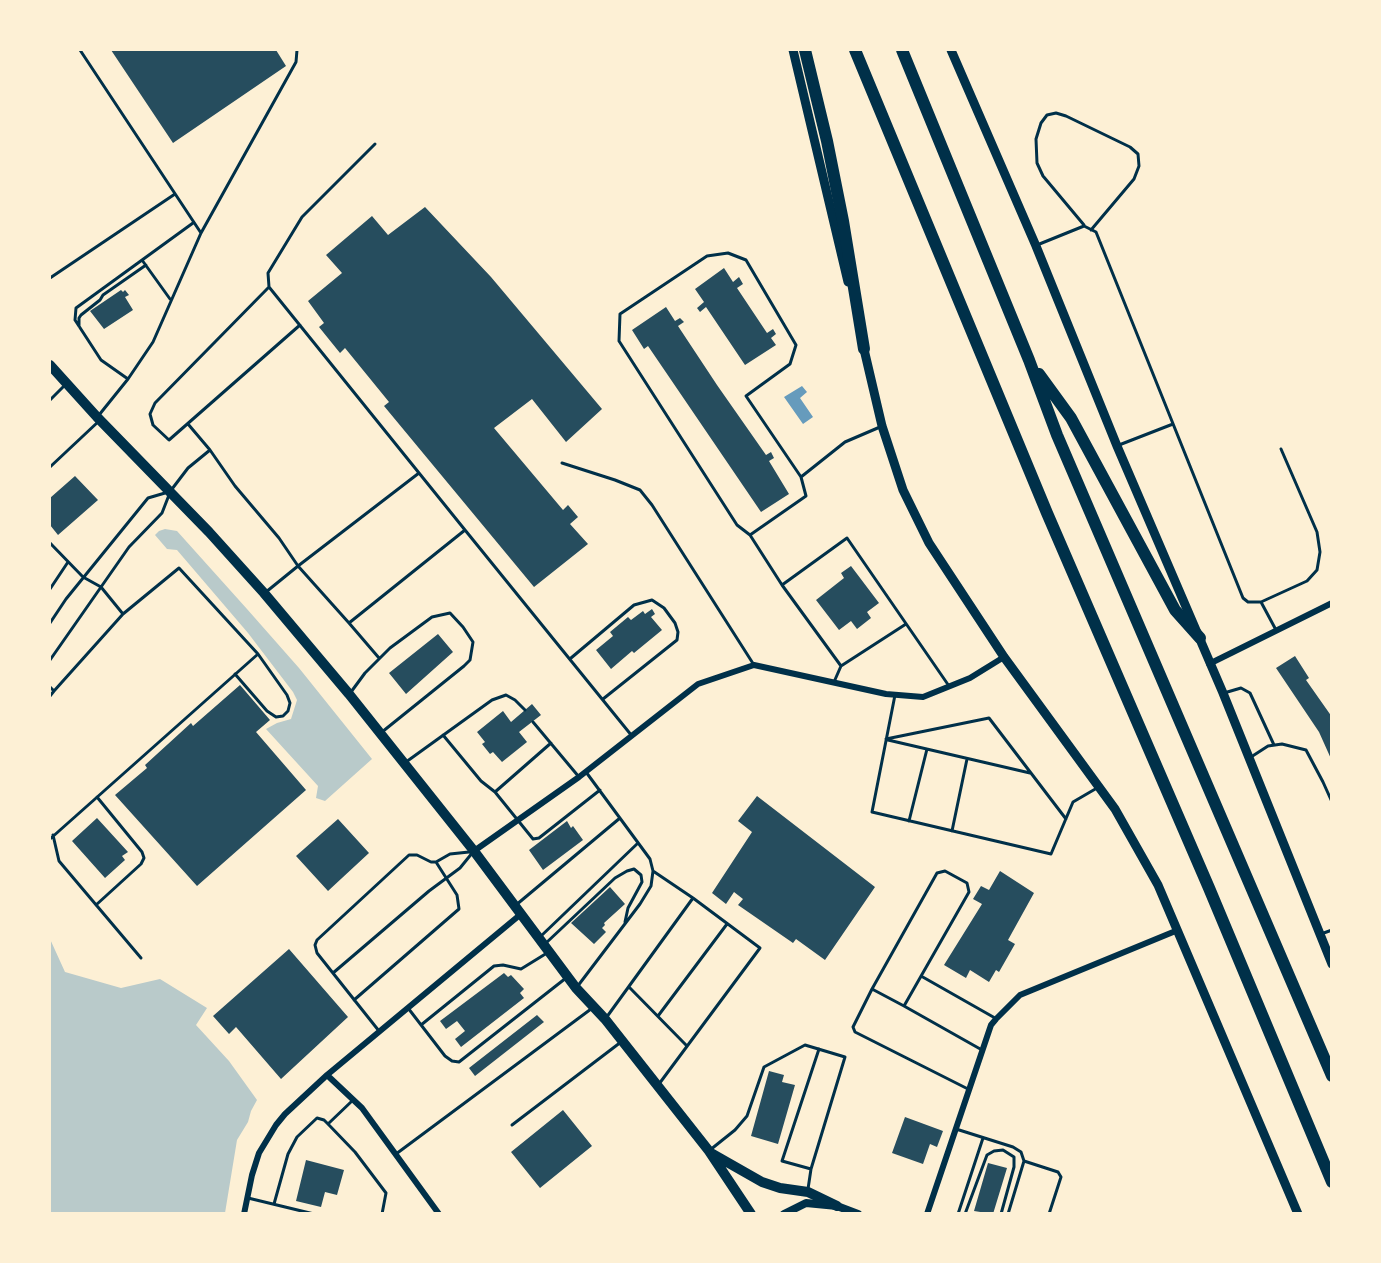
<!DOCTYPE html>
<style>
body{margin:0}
#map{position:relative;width:1381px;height:1263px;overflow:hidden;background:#fdf0d5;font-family:"IBM Plex Sans",sans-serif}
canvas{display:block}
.frame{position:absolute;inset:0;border:51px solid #fdf0d5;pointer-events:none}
</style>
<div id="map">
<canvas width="1381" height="1263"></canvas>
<div class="frame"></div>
</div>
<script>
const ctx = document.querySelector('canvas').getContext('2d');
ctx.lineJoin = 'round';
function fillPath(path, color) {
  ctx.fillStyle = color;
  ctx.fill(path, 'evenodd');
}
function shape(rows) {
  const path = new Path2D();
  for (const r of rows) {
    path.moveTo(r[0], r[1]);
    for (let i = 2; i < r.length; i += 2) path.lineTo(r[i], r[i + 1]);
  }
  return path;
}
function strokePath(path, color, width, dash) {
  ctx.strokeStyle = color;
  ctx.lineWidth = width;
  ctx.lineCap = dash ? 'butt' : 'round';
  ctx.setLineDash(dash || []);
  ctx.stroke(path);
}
const green = shape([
 [165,529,177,531,247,609,299,668,372,759,325,801,316,798,318,786,266,729,277,723,291,719,297,700,293,692,248,633,177,550,167,549,155,535,159,531],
 [50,939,65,972,121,988,160,979,207,1008,196,1025,229,1061,257,1100,251,1111,248,1122,237,1140,225,1213,50,1213]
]);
const water = shape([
 [802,386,807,392,800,398,813,417,803,424,784,397]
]);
const building = shape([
 [111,50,276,50,286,66,173,143],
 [425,207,491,277,602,409,566,442,532,399,494,428,563,510,568,505,578,517,570,524,588,544,534,587,384,406,389,402,345,348,340,353,319,327,324,323,308,301,342,273,326,255,372,216,388,235],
 [724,268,733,282,739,277,743,284,737,288,767,333,773,329,776,334,771,338,776,345,745,365,706,307,700,312,697,308,704,302,695,289],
 [121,290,123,292,125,290,129,295,125,297,133,310,104,329,90,311],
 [666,307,675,321,680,318,684,322,678,326,717,385,766,455,771,452,774,458,769,461,789,494,761,512,648,346,644,349,632,330],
 [75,476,98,500,58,535,50,525,50,498],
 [851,566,879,603,867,612,871,618,857,629,851,621,839,630,816,600,844,578,841,573],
 [652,609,655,614,651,617,662,630,634,653,632,651,611,669,596,650,613,636,610,632,628,617,631,620,643,611,645,614],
 [438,634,453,652,406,694,389,673],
 [1295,656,1309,678,1306,680,1332,717,1332,761,1319,732,1276,668],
 [240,685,270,720,256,732,306,790,197,886,115,795,147,768,145,765,191,723,193,726],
 [532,704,541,715,519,732,527,742,502,762,493,752,490,754,482,744,485,742,477,732,503,711,511,722],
 [757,796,875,887,825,960,796,939,793,943,738,905,743,899,734,892,726,904,712,893,752,832,738,821],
 [97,818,128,852,122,856,125,860,105,878,72,841],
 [338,819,369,853,328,891,296,856],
 [567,821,571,828,573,826,583,840,543,870,529,850],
 [1000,871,1034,893,1008,940,1015,944,999,972,996,970,989,982,970,970,966,978,944,965,982,904,973,899,981,886,989,890],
 [610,887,625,904,604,923,605,925,602,928,606,932,594,944,571,923],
 [289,949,348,1017,281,1079,236,1027,229,1034,213,1016],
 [504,973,508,977,511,975,524,989,520,993,524,998,461,1047,455,1039,465,1031,457,1021,446,1029,440,1021],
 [537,1015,544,1022,475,1076,469,1068],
 [769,1071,784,1075,782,1082,795,1085,778,1144,751,1136],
 [563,1110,592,1146,540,1188,511,1152],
 [905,1117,943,1131,937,1147,930,1144,923,1164,892,1153],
 [306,1160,344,1170,337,1195,325,1192,321,1207,296,1201],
 [988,1163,1007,1168,993,1214,974,1211]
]);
const service = shape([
 [80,50,201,233],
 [375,144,302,217,268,273,269,287,465,530],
 [1084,225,1043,176,1037,163,1036,139,1041,123,1047,115,1056,113,1066,116,1130,147,1138,154,1139,166,1134,179,1091,230],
 [1037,245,1084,226,1096,232,1243,598,1248,602,1261,602,1276,630],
 [142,260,170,299],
 [50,278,175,194],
 [269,287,155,403,150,414,153,425,169,440,300,325],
 [79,326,79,318,81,315,100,300,103,295,146,265],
 [128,379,101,360,75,320,76,308,193,223],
 [50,400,65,385],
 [99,415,128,379,153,342,201,233,296,62,297,50],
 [188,424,210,450],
 [1119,445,1173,424],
 [562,463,615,480,640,490,652,505,754,665],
 [50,467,99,421],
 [419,473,298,566,349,623,465,530,632,736],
 [801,477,845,442,880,427],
 [172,489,188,468,210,450,235,486,279,538,298,566,266,592],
 [750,535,737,525,619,341,620,314,707,256,728,253,746,260,796,345,790,364,746,396,801,477,806,496,750,535,782,585,847,538,949,686],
 [50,543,83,577,101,587,123,614,179,568,258,654,50,839],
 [782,585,841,666,834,682],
 [50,589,68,562],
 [1261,602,1307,581,1317,570,1320,552,1317,532,1281,449],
 [50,623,66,599,148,498,165,493],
 [349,623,379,658],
 [571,658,634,605,652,600,664,608,675,623,678,632,677,640,603,699],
 [50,660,129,547,162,513,169,495],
 [841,666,906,624],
 [235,674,267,711,276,717,283,716,288,711,290,703,287,695,258,654],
 [50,687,54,691,50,696],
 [54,691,123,614],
 [351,692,365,673,390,648,432,617,450,613,463,627,473,642,470,660,464,666,382,732],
 [1224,693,1241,688,1250,693,1274,745],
 [895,695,872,812,1051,854,1073,802,1097,788],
 [533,722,579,777],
 [443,735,481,781,495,792,533,839,539,838,600,790],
 [886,739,989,718,1066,819],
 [888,740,1030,773],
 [1251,757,1268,746,1282,744,1306,750,1323,782,1332,802],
 [406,762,492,700,506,695,515,700,525,710],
 [495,792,551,743],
 [909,821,927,749],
 [952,831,967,759],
 [53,835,59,861,141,958],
 [653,871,693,898],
 [96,905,141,864,144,858,142,852,97,797],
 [516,905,620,818],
 [1321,934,1332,930],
 [540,937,638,843],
 [546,943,615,878,627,871,634,869,641,875,642,882,628,908,625,922],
 [333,973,429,891,460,868,473,852],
 [921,976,995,1018],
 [577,987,640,904,651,886,653,871,650,859,586,772],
 [629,987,686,1045],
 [872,989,853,1027,855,1032,968,1089],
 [354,1000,459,909,457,895,436,862],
 [904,1006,872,989,937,873,945,871,967,883,969,892,904,1006,982,1050],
 [408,1008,445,1056,452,1061,459,1062,566,978],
 [658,1016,727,924],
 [606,1018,693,898,760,948,659,1084],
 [421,1025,494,966,503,965,521,969,547,953],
 [379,1031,317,953,315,945,317,940,409,855,417,855,431,862,436,862,450,854,469,852],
 [329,1123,352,1101],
 [512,1125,621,1042],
 [956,1129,1013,1147,1021,1152,1024,1161,1008,1214],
 [710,1150,735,1130,747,1116,764,1067,805,1045,845,1057,811,1169,808,1189],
 [396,1154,591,1009],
 [1024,1161,1058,1172,1061,1177,1049,1214],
 [811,1169,782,1161,819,1049],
 [248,1198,314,1214],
 [274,1204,288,1154,297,1137,317,1118,324,1120,328,1124,355,1152,386,1193,382,1214],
 [958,1214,983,1138],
 [965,1214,987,1155,994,1151,1003,1150,1014,1157,1014,1167,1001,1214]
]);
const minor = shape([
 [1209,664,1332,603],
 [474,851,579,777,698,684,754,665,886,694,923,697,970,678,1004,657],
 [327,1075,362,1108,439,1214],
 [244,1214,252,1175,259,1153,276,1125,285,1114,327,1075,521,914],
 [927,1214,991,1025,996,1019,1020,995,1178,930]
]);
const tertiary = shape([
 [784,1214,806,1203,837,1206,858,1214]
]);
const secondary = shape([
 [793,50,848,282],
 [951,50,1036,246,1117,446,1223,693,1332,964],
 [863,345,882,426,903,490,929,543,1004,657,1115,809,1158,885,1298,1214]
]);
const primary = shape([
 [50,365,97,417,209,532,264,593,349,694,474,851,576,988,605,1019,709,1151,751,1214],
 [711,1153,762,1182,780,1188,808,1192,837,1206]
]);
const motorway = shape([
 [805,50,827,141,843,221,864,349],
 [855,50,1047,513,1209,888,1332,1182],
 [902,50,1029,360,1057,435,1332,1076],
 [1039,374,1071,418,1175,610,1200,638]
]);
fillPath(green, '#b9caca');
fillPath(water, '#669bbc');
fillPath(building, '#264d5e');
strokePath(service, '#003049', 3);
strokePath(minor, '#003049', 6);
strokePath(tertiary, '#003049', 8);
strokePath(secondary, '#003049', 9);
strokePath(primary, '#003049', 10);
strokePath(motorway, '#003049', 12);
</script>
